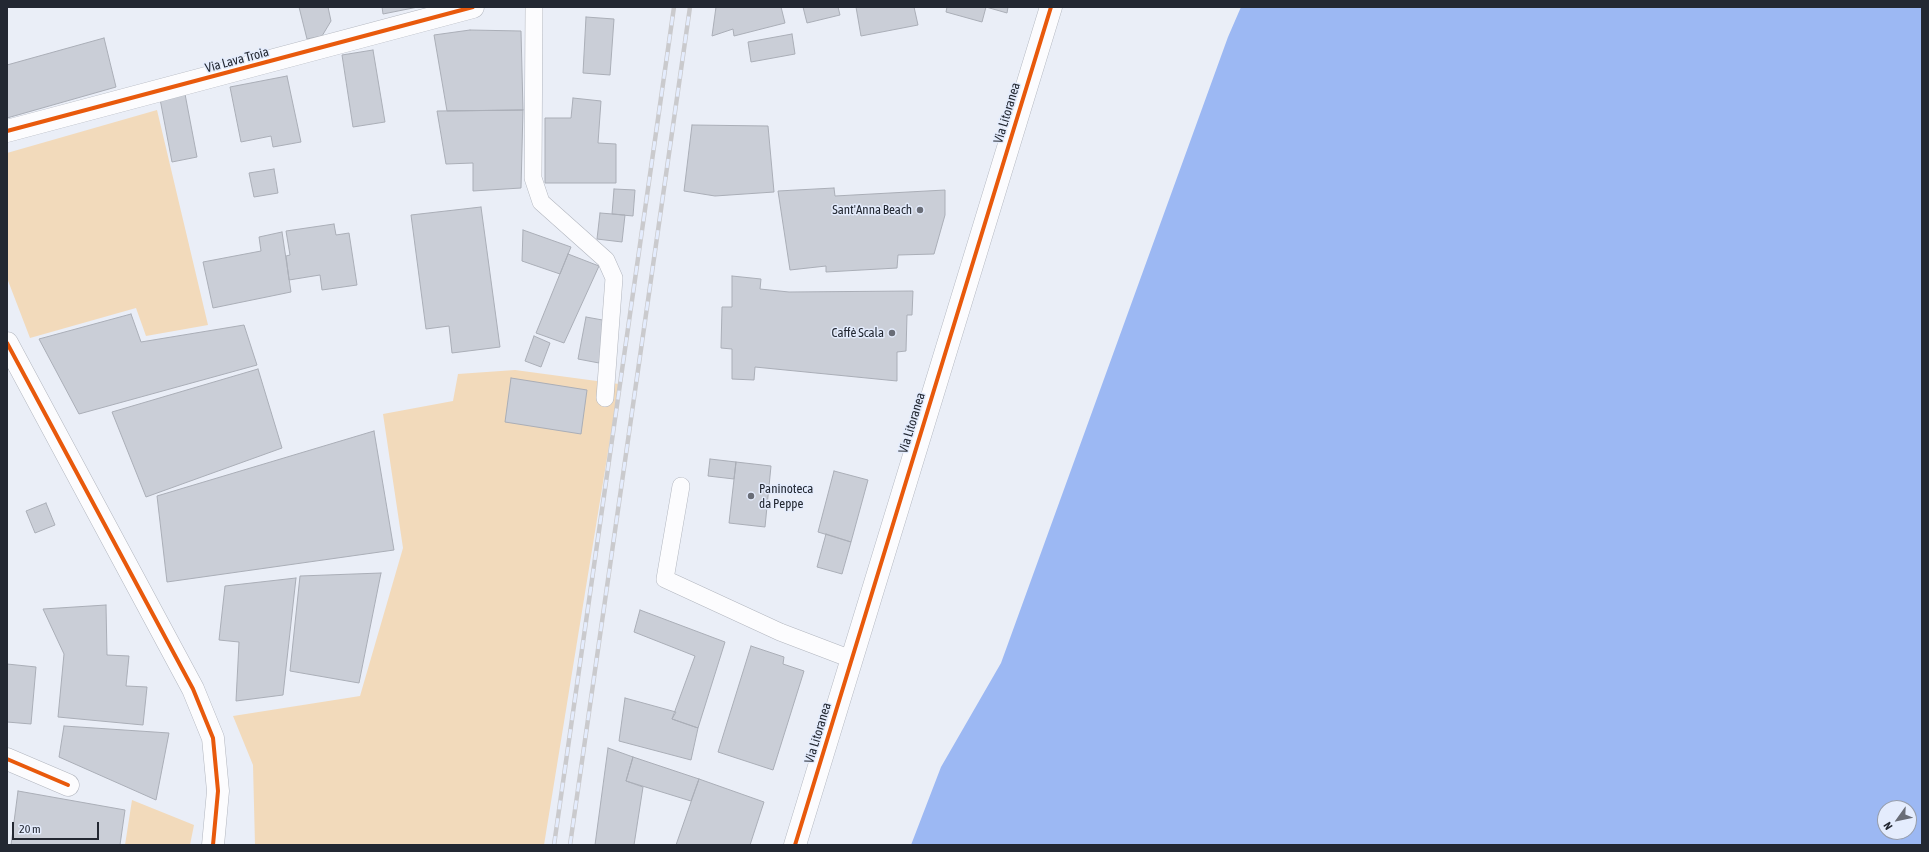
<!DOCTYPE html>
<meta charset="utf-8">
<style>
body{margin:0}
#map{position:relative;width:1929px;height:852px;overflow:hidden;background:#eaeef7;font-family:"Asap Condensed",sans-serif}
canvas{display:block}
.frame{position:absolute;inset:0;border:8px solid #232832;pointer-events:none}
.north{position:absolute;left:1877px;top:800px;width:40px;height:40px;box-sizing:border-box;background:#e4ecfd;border:1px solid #979eac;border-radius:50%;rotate:237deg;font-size:11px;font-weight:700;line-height:16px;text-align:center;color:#232832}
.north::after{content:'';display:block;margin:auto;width:14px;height:18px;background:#696d77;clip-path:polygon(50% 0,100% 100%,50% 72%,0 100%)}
.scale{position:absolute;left:12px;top:822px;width:87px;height:18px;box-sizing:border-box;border:2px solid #232832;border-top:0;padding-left:5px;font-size:12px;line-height:14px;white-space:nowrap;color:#232832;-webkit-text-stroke:3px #e4ecfd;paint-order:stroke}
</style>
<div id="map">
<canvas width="1929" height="852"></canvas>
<div class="frame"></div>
<div class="north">N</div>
<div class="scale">20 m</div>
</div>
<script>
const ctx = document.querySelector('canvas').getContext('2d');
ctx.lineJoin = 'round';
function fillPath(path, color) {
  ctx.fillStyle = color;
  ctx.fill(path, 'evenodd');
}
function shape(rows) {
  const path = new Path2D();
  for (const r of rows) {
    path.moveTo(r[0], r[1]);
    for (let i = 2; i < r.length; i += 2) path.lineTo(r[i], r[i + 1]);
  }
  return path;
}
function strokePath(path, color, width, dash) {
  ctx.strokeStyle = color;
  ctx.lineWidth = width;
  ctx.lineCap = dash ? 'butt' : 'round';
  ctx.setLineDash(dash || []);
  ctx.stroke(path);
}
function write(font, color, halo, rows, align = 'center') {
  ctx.font = font + ' "Asap Condensed",sans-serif';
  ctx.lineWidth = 3;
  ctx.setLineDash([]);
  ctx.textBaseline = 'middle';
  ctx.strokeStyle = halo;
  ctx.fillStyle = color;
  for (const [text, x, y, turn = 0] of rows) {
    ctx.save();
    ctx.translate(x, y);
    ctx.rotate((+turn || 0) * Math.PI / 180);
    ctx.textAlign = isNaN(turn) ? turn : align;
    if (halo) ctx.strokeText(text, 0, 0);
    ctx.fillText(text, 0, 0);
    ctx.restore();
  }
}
const green = shape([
 [157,110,208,325,146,336,136,308,30,338,7,278,7,153],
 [515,370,619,384,544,845,255,845,253,765,233,716,360,696,403,548,383,414,453,401,458,374],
 [132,800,194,825,190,845,125,845]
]);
const water = shape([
 [1241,7,1922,7,1922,845,911,845,941,767,1001,663,1228,37],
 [1885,808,1909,808,1909,832,1885,832]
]);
const building = shape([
 [299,7,328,7,331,21,322,36,307,39,299,7],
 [382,7,418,7,383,14,382,7],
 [716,7,781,7,785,23,734,36,733,29,712,36,716,7],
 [803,7,838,7,840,15,807,23,803,7],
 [856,7,914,7,918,25,861,36,856,7],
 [947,7,986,7,982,22,946,12,947,7],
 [986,7,1008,7,1007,13,986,7],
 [586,17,614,19,610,75,583,73,586,17],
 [470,30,521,31,523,110,447,111,434,35,470,30],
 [792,34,795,54,751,62,748,42,792,34],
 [104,38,116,87,7,118,7,65,104,38],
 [373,50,385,122,353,127,342,55,373,50],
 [287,76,301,142,273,147,271,136,241,142,230,87,287,76],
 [185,94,197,157,172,162,160,99,185,94],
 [573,98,601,101,598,143,616,144,616,183,545,183,545,118,571,118,573,98],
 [523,110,521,188,473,191,473,163,446,164,437,111,523,110],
 [692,125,768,126,774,192,715,196,684,191,692,125],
 [274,169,278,193,254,197,249,173,274,169],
 [834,188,835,196,945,190,945,215,934,254,898,255,897,268,826,272,826,266,790,270,778,191,834,188],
 [614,189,635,190,633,216,612,214,614,189],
 [481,207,500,347,452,353,449,326,426,329,411,215,481,207],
 [600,213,625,215,622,242,597,239,600,213],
 [334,224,336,235,349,233,357,285,322,290,320,275,289,280,286,256,290,255,286,231,334,224],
 [523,230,571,247,560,274,522,261,523,230],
 [282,232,291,292,213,308,203,262,261,251,259,237,282,232],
 [568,254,599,266,564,343,536,333,568,254],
 [732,276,761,279,760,289,789,292,913,291,912,315,907,315,906,351,897,352,897,381,755,367,754,380,732,379,732,349,721,348,722,307,732,307,732,276],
 [131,314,141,342,244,325,257,365,79,414,39,339,131,314],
 [586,317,608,321,599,363,578,359,586,317],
 [534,336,550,343,541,367,525,361,534,336],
 [258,369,282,448,146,497,112,412,258,369],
 [511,378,587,390,581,434,505,422,511,378],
 [374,431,394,550,167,582,157,496,374,431],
 [710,459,736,462,734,479,708,476,710,459],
 [736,462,771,466,765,527,729,523,736,462],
 [834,471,868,480,851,542,818,532,834,471],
 [46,503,55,525,35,533,26,511,46,503],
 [826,534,851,542,842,574,817,567,826,534],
 [381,573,359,683,290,671,300,576,381,573],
 [296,578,283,695,236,701,239,642,219,640,225,586,296,578],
 [106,605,107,655,129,656,126,686,147,687,143,725,58,717,64,654,43,609,106,605],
 [640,610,725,642,698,728,672,719,695,656,634,632,640,610],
 [751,646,784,657,783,664,804,671,773,770,718,752,751,646],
 [7,664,36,667,31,724,7,722,7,664],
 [625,698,676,712,672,719,698,728,691,760,619,741,625,698],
 [64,726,169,733,156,800,59,757,64,726],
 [608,748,633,757,626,781,643,787,634,845,595,845,608,748],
 [633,757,699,779,691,801,626,781,633,757],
 [699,779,764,802,750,845,676,845,699,779],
 [18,791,125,810,120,845,11,845,18,791]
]);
const lane = shape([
 [534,7,533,178,541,202,606,260,614,278,605,398],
 [681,486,665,579,780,632,851,659]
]);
const street = shape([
 [7,131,473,7],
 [7,343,193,689,213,738,218,791,213,845],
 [7,759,68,785]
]);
const secondary = shape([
 [795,845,1051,7]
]);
const rail = shape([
 [554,845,674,7],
 [570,845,690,7]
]);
const cycleway = shape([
 [7,131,473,7],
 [7,343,193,689,213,738,218,791,213,845],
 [7,759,68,785],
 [795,845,1051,7]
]);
const markers = [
 [920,210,4,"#696d77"],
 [892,333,4,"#696d77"],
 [751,496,4,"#696d77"]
];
const streetNames = [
 ["Via Lava Troia",237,60,-15],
 ["Via Litoranea",1007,113,-73],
 ["Via Litoranea",912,423,-73],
 ["Via Litoranea",818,733,-73]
];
const poiNames = [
 ["Sant'Anna Beach",912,210],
 ["Caffè Scala",884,333],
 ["Paninoteca",759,489,"left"],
 ["da Peppe",759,504,"left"]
];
fillPath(green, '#f2dabb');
fillPath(water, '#9cb8f3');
fillPath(building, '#caced7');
strokePath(building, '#aaaeb7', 1);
strokePath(lane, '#b1b5be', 18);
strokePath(street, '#b1b5be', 23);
strokePath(secondary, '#b1b5be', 23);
strokePath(lane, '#fcfcfe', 17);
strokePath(street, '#fcfcfe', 22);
strokePath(secondary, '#fcfcfe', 22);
strokePath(rail, '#cacacd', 4.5);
strokePath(rail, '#e4ecfd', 3, [9]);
strokePath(cycleway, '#e8590c', 4);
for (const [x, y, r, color] of markers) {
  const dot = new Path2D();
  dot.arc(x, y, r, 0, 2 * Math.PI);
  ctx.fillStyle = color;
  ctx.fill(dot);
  strokePath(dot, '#e4ecfd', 1.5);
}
write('13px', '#232832', '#e4ecfd', streetNames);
write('13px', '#232832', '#e4ecfd', poiNames, 'right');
</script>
